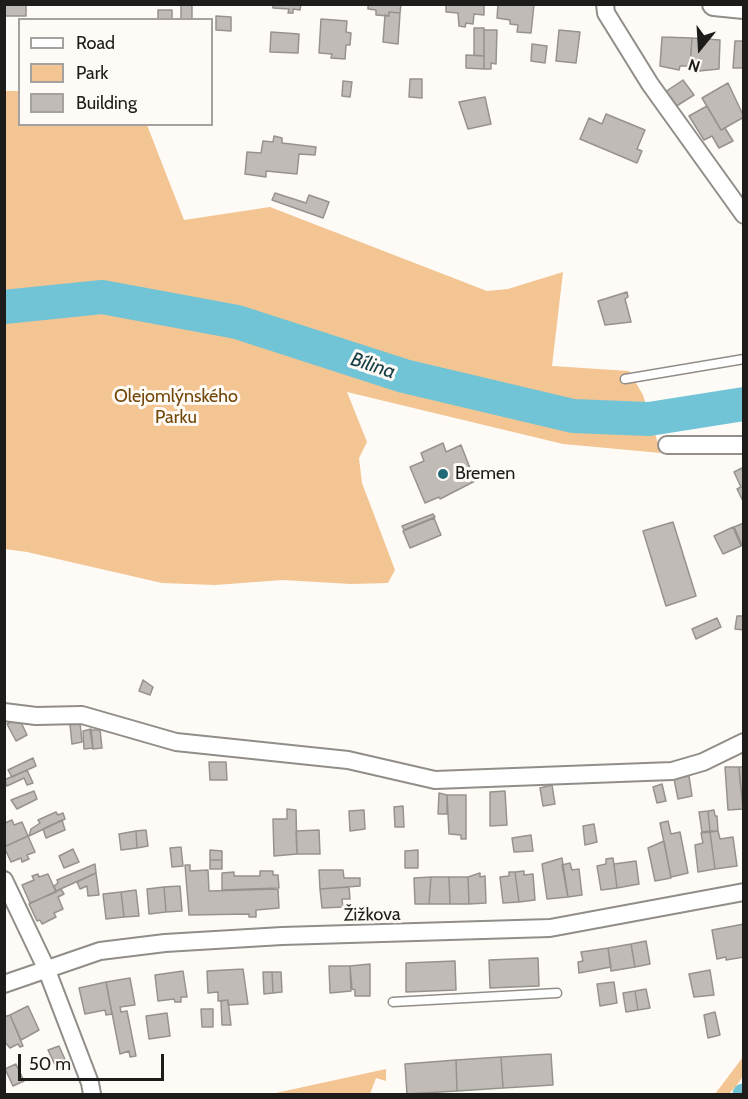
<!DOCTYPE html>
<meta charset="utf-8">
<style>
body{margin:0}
#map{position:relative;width:748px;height:1099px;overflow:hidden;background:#fefaf6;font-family:Cabin,sans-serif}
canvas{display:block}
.frame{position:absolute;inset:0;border:6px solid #1e1c1a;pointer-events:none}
.legend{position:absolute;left:18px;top:18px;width:195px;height:108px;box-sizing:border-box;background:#fefaf6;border:2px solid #a4a19e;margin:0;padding:8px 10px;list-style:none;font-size:18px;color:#1e1c1a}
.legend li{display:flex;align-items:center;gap:12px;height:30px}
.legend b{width:30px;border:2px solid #a4a19e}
.north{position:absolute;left:670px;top:18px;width:60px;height:60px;-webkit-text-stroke:4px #fefaf6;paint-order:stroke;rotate:198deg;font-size:16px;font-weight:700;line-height:24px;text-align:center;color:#1e1c1a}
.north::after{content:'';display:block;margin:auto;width:21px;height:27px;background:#1e1c1a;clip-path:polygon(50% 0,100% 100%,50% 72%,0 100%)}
.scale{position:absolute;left:18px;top:1054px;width:146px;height:27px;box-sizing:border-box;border:3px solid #1e1c1a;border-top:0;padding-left:8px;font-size:18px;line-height:21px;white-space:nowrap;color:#1e1c1a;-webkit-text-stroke:4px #fefaf6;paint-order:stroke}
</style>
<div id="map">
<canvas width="748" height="1099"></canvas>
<div class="frame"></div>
<ul class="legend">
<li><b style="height:8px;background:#fff"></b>Road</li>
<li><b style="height:16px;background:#f3c593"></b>Park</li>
<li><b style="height:16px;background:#c0bbb6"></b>Building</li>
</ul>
<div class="north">N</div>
<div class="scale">50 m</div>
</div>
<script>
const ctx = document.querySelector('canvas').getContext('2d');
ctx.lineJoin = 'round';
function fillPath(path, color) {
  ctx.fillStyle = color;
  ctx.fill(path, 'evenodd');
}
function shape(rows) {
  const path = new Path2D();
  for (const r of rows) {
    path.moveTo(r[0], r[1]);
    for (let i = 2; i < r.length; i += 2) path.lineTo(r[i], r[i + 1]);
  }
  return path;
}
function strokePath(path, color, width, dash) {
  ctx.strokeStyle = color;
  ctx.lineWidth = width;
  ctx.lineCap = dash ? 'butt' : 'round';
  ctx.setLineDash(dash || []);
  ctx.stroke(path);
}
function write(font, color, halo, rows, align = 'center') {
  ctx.font = font + ' Cabin,sans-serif';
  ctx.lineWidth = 6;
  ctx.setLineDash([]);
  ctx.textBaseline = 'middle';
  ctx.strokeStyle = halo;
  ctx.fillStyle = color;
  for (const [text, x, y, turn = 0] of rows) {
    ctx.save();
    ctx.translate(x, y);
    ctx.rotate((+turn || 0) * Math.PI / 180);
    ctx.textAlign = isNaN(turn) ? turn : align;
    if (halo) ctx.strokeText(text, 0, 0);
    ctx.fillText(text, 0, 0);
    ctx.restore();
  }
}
const green = shape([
 [5,91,19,91,20,124,147,125,184,220,270,207,487,291,508,289,563,272,552,366,629,371,643,395,661,453,563,444,347,392,367,442,359,458,362,483,395,570,388,583,351,584,283,580,215,585,162,583,27,552,5,549],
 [743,1057,743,1076,737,1085,729,1094,715,1094],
 [386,1069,386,1081,376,1078,370,1094,271,1094]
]);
const canal = shape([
 [743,1094,744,1094]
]);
const river = shape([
 [4,307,102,297,237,322,404,376,573,416,649,419,744,404]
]);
const building = shape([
 [4,4,26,4,26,16,4,16,4,4],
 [181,4,192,4,192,20,181,20,181,4],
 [273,4,301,4,300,10,293,9,293,13,288,13,289,9,273,8,273,4],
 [368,4,401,4,400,13,389,12,389,16,376,15,376,10,368,9,368,4],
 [446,4,484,4,484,15,474,14,473,24,466,23,465,27,459,26,458,13,446,12,446,4],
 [498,4,534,4,531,33,517,32,518,25,510,24,510,20,497,18,498,4],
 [158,10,172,10,172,20,158,20,158,10],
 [389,12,400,13,398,44,383,42,385,15,389,16,389,12],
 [216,16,231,17,231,31,216,30,216,16],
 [321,19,347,21,346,32,351,33,350,45,346,45,345,59,331,58,332,54,319,53,321,19],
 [474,28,484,28,484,56,474,55,474,28],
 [484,30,497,30,496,64,491,63,491,69,484,69,484,30],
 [559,30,580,32,576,63,556,61,559,30],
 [271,32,299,34,298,53,270,52,271,32],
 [662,37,692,38,690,66,680,66,679,70,660,66,662,37],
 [692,38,720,40,719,69,699,71,698,67,690,66,692,38],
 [735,41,744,41,744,68,733,68,735,41],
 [532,44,547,46,545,63,531,61,532,44],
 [466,55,484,56,484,69,466,68,466,55],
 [410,79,422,79,422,98,409,97,410,79],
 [683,80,694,95,675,107,665,92,683,80],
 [343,81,352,82,350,97,342,96,343,81],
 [728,83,744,117,721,130,702,98,728,83],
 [485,97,491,124,468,129,459,102,485,97],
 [707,106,721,130,725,128,733,141,719,148,712,136,704,140,689,116,707,106],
 [606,114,645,130,637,149,642,151,637,163,580,139,589,118,602,124,606,114],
 [274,136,282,138,282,143,316,147,315,155,299,154,297,174,266,171,266,177,245,174,247,152,261,153,263,141,273,142,274,136],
 [275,193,306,203,309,195,329,202,323,218,272,200,275,193],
 [627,292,628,297,625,299,631,322,605,325,598,301,627,292],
 [443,443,446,452,461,445,475,481,440,499,439,497,425,503,410,467,424,461,421,453,443,443],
 [744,467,744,503,737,489,741,487,734,472,744,467],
 [433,514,435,517,404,530,402,526,433,514],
 [434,518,441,535,410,548,403,531,434,518],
 [673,522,696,596,666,606,643,531,673,522],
 [744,523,744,545,742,545,734,527,744,523],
 [733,527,741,546,723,554,714,536,733,527],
 [737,616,744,616,744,630,735,629,737,616],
 [717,618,721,627,696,639,692,629,717,618],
 [143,680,153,687,150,695,139,691,143,680],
 [19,718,27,735,16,741,7,724,19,718],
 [80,723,82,742,72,744,70,725,80,723],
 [91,729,93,748,84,749,83,731,91,729],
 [90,730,100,730,102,748,93,749,90,730],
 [33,758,36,766,12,777,8,770,33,758],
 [209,762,226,762,227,780,210,780,209,762],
 [725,767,739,767,743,809,728,810,725,767],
 [739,767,744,767,744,809,740,781,739,767],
 [27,770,33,783,27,785,24,778,7,786,4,780,27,770],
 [689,776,692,796,678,799,674,779,689,776],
 [662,784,666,801,657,803,653,787,662,784],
 [552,785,555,804,543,806,540,788,552,785],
 [34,791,37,799,17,809,11,800,34,791],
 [505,791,507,825,490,826,490,792,505,791],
 [439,793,447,795,447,814,438,814,439,793],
 [447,795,466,795,466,839,461,839,461,835,449,834,447,795],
 [403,806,404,827,395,827,394,807,403,806],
 [287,809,296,810,297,854,274,856,273,819,287,819,287,809],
 [364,810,365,829,350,831,349,811,364,810],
 [714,810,715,816,717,816,718,831,710,831,708,811,714,810],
 [708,811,710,831,702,832,699,812,708,811],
 [56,812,58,815,63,813,65,819,29,836,31,829,40,823,38,820,56,812],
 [12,820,14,825,22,822,28,836,4,847,5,823,12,820],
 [62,820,65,830,46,838,43,829,62,820],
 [668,821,671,834,680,832,688,873,671,877,660,823,668,821],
 [594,824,597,842,585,845,583,826,594,824],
 [146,830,148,846,137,848,136,831,146,830],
 [319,830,320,854,297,854,296,831,319,830],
 [136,831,137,848,121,850,119,834,136,831],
 [718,831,720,839,733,837,737,866,715,869,710,832,718,831],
 [710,832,715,869,698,872,695,845,703,843,701,833,710,832],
 [531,835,533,851,514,852,512,838,531,835],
 [28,836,35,852,27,855,29,859,22,862,21,858,11,862,4,847,28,836],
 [664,841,671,878,655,881,648,848,664,841],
 [181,847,183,866,172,867,170,848,181,847],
 [73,849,79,862,64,868,59,856,73,849],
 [210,850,222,851,222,860,210,860,210,850],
 [418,850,418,868,405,868,405,851,418,850],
 [562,858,568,897,547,899,542,864,562,858],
 [613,858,617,888,601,890,597,866,606,864,606,859,613,858],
 [210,860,222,860,222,869,210,869,210,860],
 [636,861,639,884,617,888,614,864,636,861],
 [570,863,572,870,579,869,582,895,568,897,562,865,570,863],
 [95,864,96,873,56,891,54,886,58,883,57,880,95,864],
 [185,865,190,865,190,871,208,870,209,891,278,889,279,908,256,910,256,917,249,917,249,914,189,915,185,865],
 [319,870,343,870,344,878,360,878,360,886,320,889,319,870],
 [260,871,273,871,273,875,278,875,279,888,222,890,222,873,234,872,234,876,260,876,260,871],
 [524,871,524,875,533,874,535,900,519,902,515,872,524,871],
 [509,872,515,872,519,902,503,903,500,877,509,876,509,872],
 [96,873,99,895,88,896,87,886,80,889,77,882,96,873],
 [480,873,480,877,485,876,486,903,469,904,468,877,480,873],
 [38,874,39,877,48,874,56,892,30,903,22,885,34,880,32,876,38,874],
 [431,877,449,877,450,904,429,904,431,877],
 [431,877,429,904,415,904,414,878,431,877],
 [449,877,468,877,469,904,450,904,449,877],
 [180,886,182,911,166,912,164,887,180,886],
 [164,887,166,912,149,914,147,889,164,887],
 [349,887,350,899,342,899,343,907,322,908,320,889,349,887],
 [61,889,64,894,58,897,63,909,54,913,56,917,42,924,40,920,37,921,29,904,61,889],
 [136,890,139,916,124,917,121,892,136,890],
 [121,892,124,917,106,919,103,894,121,892],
 [744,924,744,957,726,960,726,957,717,959,712,930,744,924],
 [646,941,650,964,635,967,631,944,646,941],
 [631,944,635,967,611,971,608,948,631,944],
 [608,948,611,967,579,973,578,962,583,961,581,952,608,948],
 [538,958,539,986,490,988,489,960,538,958],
 [455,961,456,990,406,992,406,963,455,961],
 [370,964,370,996,355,996,355,990,352,989,350,966,370,964],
 [329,966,350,966,351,991,330,993,329,966],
 [243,969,248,1004,228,1005,228,1000,218,1001,218,992,208,993,207,971,243,969],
 [710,970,714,995,694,997,689,974,710,970],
 [183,971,187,997,181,997,181,1002,175,1002,174,999,158,1001,155,975,183,971],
 [263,972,272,972,273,993,264,994,263,972],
 [272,972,281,972,282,992,273,993,272,972],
 [130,978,135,1005,120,1007,121,1012,127,1011,136,1056,130,1057,129,1051,120,1054,106,982,130,978],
 [106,982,112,1014,106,1015,105,1010,85,1014,79,988,106,982],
 [614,982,617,1003,600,1006,597,984,614,982],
 [646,989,650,1008,638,1010,635,991,646,989],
 [635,991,638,1010,626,1012,623,993,635,991],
 [228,1000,231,1025,222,1025,221,1001,228,1000],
 [28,1006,39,1030,21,1040,10,1015,28,1006],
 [201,1009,213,1009,213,1027,202,1027,201,1009],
 [715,1012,720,1035,708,1038,704,1015,715,1012],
 [167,1013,170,1036,149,1039,146,1016,167,1013],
 [10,1015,23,1046,20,1047,18,1044,10,1048,4,1041,4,1017,10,1015],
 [59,1046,67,1064,57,1069,48,1050,59,1046],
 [551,1054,553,1085,503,1088,501,1057,551,1054],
 [501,1057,503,1088,457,1091,456,1060,501,1057],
 [456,1060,457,1091,407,1094,405,1064,456,1060],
 [16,1064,24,1081,13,1086,5,1069,16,1064]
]);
const lane = shape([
 [625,379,744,359],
 [393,1002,557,993]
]);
const street = shape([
 [605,4,606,13,650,84,744,215],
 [667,445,744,445],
 [4,712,36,716,82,715,176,742,348,760,435,780,672,771,703,762,744,742],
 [4,880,46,968,90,1083,92,1094],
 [4,984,100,951,165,943,282,936,550,928,744,892]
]);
const secondary = shape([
 [714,4,744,7]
]);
const markers = [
 [443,474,6,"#216976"]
];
const parkNames = [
 ["Olejomlýnského",176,397],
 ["Parku",176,418]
];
const poiNames = [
 ["Bremen",455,474]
];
const streetNames = [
 ["Žižkova",372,915,-1]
];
const waterNames = [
 ["Bílina",373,366,18]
];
fillPath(green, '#f3c593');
strokePath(canal, '#70c4d6', 21);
strokePath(river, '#70c4d6', 34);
fillPath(building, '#c0bbb6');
strokePath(building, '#96928d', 1.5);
strokePath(lane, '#918d88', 11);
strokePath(street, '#918d88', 20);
strokePath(secondary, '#918d88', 26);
strokePath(lane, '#fff', 8);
strokePath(street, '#fff', 16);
strokePath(secondary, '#fff', 22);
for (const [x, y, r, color] of markers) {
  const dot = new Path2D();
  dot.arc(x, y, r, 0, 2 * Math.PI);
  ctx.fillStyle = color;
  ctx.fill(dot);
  strokePath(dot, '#fefaf6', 2);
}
write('18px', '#734709', '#fefaf6', parkNames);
write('18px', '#1e1c1a', '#fefaf6', poiNames, 'left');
write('18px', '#1e1c1a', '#fefaf6', streetNames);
write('italic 20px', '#163e46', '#fefaf6', waterNames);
</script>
